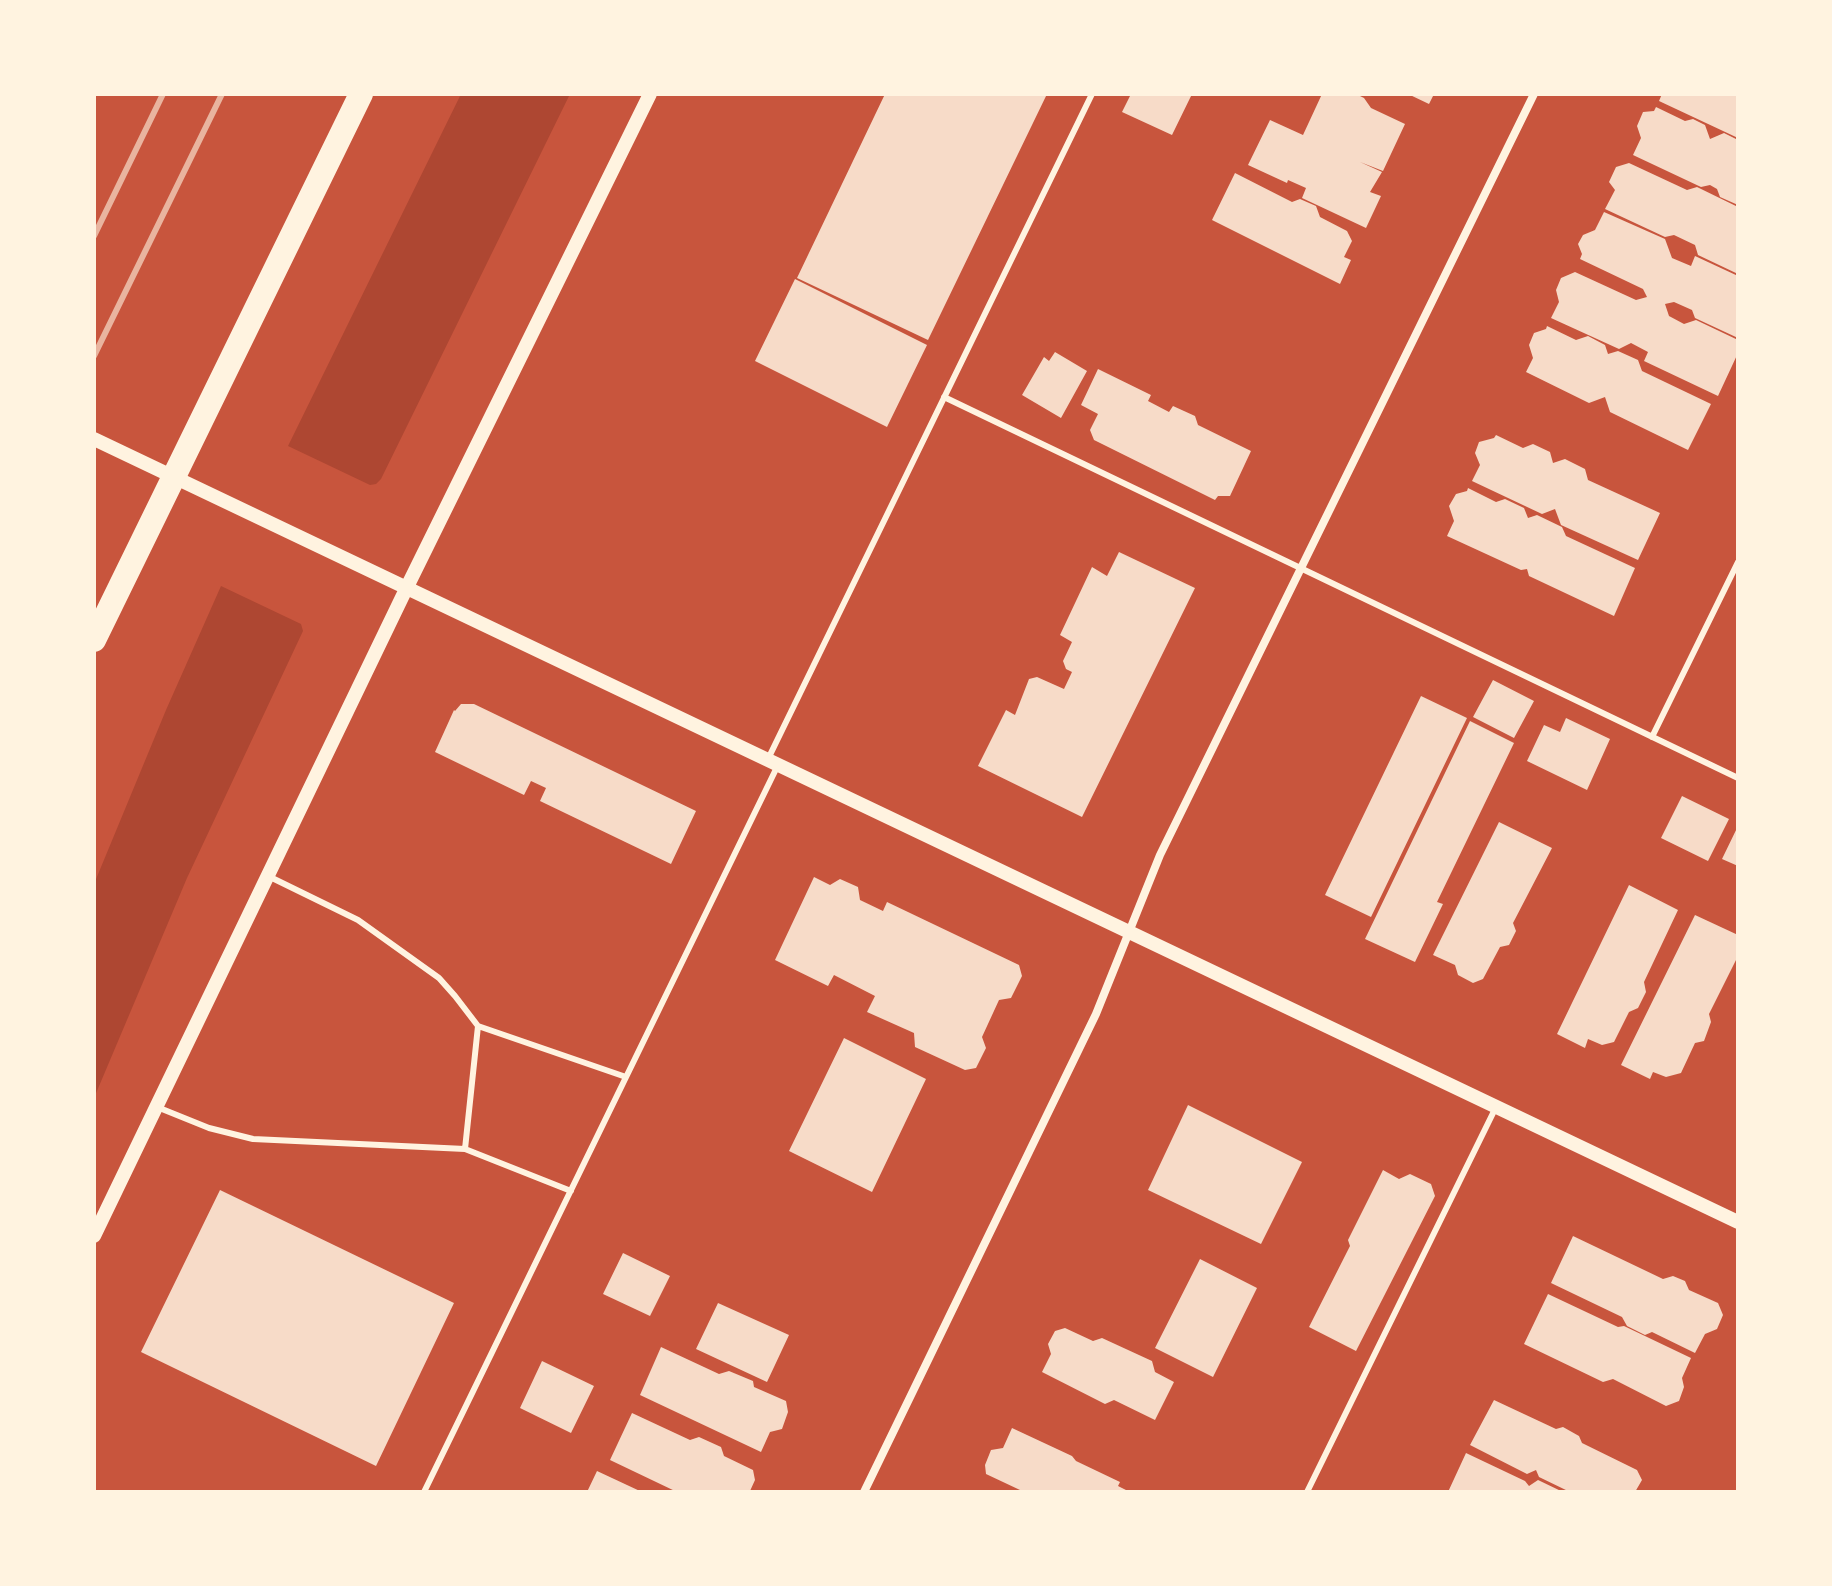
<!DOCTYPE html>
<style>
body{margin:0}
#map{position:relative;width:1832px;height:1586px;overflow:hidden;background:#c8553d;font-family:"Sofia Sans Condensed",sans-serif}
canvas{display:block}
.frame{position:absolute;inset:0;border:96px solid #fff3e0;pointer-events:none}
</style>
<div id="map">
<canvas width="1832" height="1586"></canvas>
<div class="frame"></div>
</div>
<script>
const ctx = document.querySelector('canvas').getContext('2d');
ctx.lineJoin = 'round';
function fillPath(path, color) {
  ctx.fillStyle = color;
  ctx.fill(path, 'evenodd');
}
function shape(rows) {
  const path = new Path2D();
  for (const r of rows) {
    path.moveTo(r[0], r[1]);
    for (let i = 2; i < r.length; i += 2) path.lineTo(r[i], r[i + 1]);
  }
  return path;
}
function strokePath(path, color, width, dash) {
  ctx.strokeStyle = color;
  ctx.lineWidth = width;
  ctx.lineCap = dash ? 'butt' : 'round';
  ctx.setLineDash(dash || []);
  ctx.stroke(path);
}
const green = shape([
 [461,94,570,94,381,479,376,484,370,485,288,446],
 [221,586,301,624,303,631,187,878,94,1098,94,884,166,710]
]);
const building = shape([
 [885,94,1047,94,928,340,797,278],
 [1131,94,1192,94,1172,135,1122,112],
 [1322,94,1356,94,1364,98,1371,108,1405,124,1383,171,1360,162,1382,172,1370,192,1381,196,1366,228,1302,198,1306,188,1288,180,1287,183,1248,165,1270,120,1303,135],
 [1408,94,1434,94,1429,104],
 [1662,94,1738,94,1738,138,1659,101],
 [1656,107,1685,121,1693,119,1705,125,1710,139,1724,133,1738,140,1738,205,1720,197,1717,189,1710,185,1701,187,1633,155,1641,138,1637,126,1643,112,1654,111],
 [1629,163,1687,190,1697,187,1738,207,1738,274,1698,255,1695,245,1674,235,1665,237,1605,209,1615,190,1609,182,1616,167],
 [1235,173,1292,202,1300,199,1316,206,1320,217,1347,231,1352,241,1344,257,1351,260,1340,284,1212,220],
 [1604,212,1665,239,1672,258,1691,266,1695,256,1738,276,1738,338,1695,318,1692,310,1674,302,1665,304,1669,316,1684,324,1696,320,1738,340,1738,353,1718,396,1644,361,1648,352,1631,343,1619,349,1551,318,1559,302,1556,290,1561,278,1575,272,1636,300,1647,297,1643,289,1580,259,1582,254,1578,244,1583,235,1595,230],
 [795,279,927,345,887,427,755,361],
 [1547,326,1576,340,1588,336,1605,345,1608,354,1618,351,1638,360,1642,371,1711,404,1688,450,1610,412,1605,397,1589,403,1526,372,1533,358,1529,345,1534,333,1546,329],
 [1055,352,1087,371,1061,418,1022,395,1044,357,1049,361],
 [1098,369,1151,395,1148,401,1169,412,1173,406,1195,416,1198,425,1251,451,1230,496,1218,496,1215,500,1094,440,1090,430,1098,414,1081,405],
 [1496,435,1523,448,1533,444,1550,452,1553,463,1565,459,1585,469,1588,480,1660,513,1638,560,1561,525,1555,509,1542,514,1472,481,1480,465,1475,453,1479,442,1494,438],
 [1468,488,1496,502,1505,499,1524,508,1528,518,1537,515,1562,527,1566,536,1635,568,1614,616,1529,576,1527,569,1521,570,1447,536,1454,521,1449,506,1456,494,1467,491],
 [1119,552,1195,588,1082,817,978,766,1006,710,1015,715,1029,679,1037,677,1064,689,1072,672,1066,669,1063,661,1072,642,1060,635,1092,567,1107,576],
 [1493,680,1534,701,1514,738,1473,717],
 [1421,696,1467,718,1371,917,1325,895],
 [461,704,474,704,696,811,671,864,540,801,546,788,531,781,524,795,435,752,454,710,455,711],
 [1566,718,1610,739,1587,790,1527,761,1544,725,1560,732],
 [1470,721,1514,743,1437,902,1443,904,1415,962,1365,939],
 [1682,796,1729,819,1708,861,1661,838],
 [1499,822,1552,848,1513,923,1516,931,1509,945,1500,947,1483,979,1473,983,1458,975,1455,965,1433,955],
 [1738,826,1738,866,1722,859],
 [814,877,830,885,840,879,858,887,860,900,883,911,887,902,1019,965,1022,976,1011,998,999,1000,982,1037,986,1048,976,1068,965,1070,915,1047,914,1033,867,1012,875,996,834,975,828,986,775,960],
 [1629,885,1678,910,1644,982,1646,992,1638,1008,1629,1012,1614,1042,1602,1045,1588,1039,1585,1048,1557,1034],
 [1695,915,1738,935,1738,956,1709,1014,1711,1022,1704,1041,1695,1043,1681,1073,1666,1077,1653,1072,1650,1079,1621,1065],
 [844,1038,926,1079,872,1192,789,1151],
 [1188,1105,1302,1162,1261,1244,1148,1190],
 [1383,1170,1399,1179,1410,1174,1431,1184,1435,1196,1356,1351,1309,1327,1350,1246,1348,1240],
 [220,1190,454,1303,376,1466,141,1352],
 [1573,1236,1663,1279,1673,1276,1685,1281,1689,1290,1718,1303,1723,1315,1717,1329,1705,1334,1695,1353,1652,1332,1645,1335,1627,1326,1622,1317,1551,1283],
 [623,1253,670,1276,650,1316,603,1294],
 [1200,1259,1257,1288,1213,1377,1155,1348],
 [1548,1294,1618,1327,1624,1326,1691,1358,1682,1378,1684,1387,1679,1401,1666,1406,1613,1379,1603,1382,1524,1344],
 [718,1303,789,1335,767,1382,696,1349],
 [1065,1328,1093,1341,1102,1338,1152,1361,1155,1372,1174,1382,1155,1420,1114,1400,1105,1404,1042,1372,1051,1354,1048,1344,1055,1331],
 [661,1347,719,1374,729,1371,753,1381,754,1387,786,1401,788,1412,782,1429,770,1432,761,1452,640,1395],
 [542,1361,594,1386,571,1433,520,1408],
 [1494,1400,1556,1429,1563,1427,1579,1436,1582,1443,1637,1470,1642,1480,1635,1492,1570,1492,1539,1477,1536,1470,1527,1474,1470,1445],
 [632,1413,690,1440,699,1437,721,1447,724,1456,753,1470,755,1480,750,1491,677,1492,610,1460],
 [1012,1428,1072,1456,1076,1461,1120,1482,1118,1486,1130,1492,1020,1492,1020,1490,986,1474,985,1465,991,1450,1003,1448],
 [1466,1453,1525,1481,1529,1486,1538,1480,1563,1492,1448,1492],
 [597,1471,642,1492,587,1492]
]);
const service = shape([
 [944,397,1738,778],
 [1652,737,1738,562],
 [768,759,1092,94],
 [268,876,358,920,439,978,455,996,478,1026,465,1149],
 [478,1026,626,1077],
 [157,1107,209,1128,253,1139,465,1149,571,1191],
 [424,1492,778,765],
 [1307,1492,1496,1107]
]);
const minor = shape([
 [864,1492,1096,1014,1160,855,1534,94]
]);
const tertiary = shape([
 [94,439,1738,1222],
 [94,1236,407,587,650,94]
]);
const motorway = shape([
 [94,640,361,94]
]);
const rail = shape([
 [94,236,163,94],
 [94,356,222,94]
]);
fillPath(green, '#ae4732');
fillPath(building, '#f7dbc8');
strokePath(service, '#fff3e0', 6);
strokePath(minor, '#fff3e0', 8);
strokePath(tertiary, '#fff3e0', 14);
strokePath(motorway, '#fff3e0', 24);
strokePath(rail, '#e9b49f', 6);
</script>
